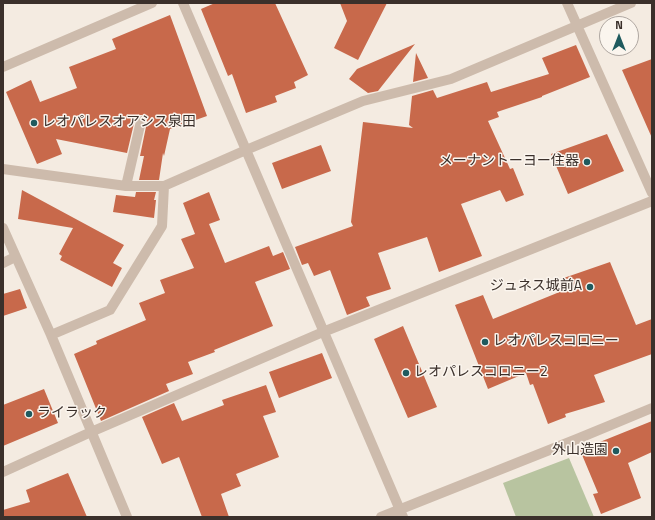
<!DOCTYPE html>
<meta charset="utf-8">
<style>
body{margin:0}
#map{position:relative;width:655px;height:520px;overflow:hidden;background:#f4ebe1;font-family:"Titillium Web",sans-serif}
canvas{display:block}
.frame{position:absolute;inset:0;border:4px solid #3b302b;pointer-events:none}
.north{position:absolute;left:599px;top:16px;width:40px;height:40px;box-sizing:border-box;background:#fbf5ee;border:1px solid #aea6a0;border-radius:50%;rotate:0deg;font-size:11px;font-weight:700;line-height:16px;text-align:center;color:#3b302b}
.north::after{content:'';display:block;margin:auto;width:14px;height:18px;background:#1f5a5e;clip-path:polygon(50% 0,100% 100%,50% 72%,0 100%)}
</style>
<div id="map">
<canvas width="655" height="520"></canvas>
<div class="frame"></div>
<div class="north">N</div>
</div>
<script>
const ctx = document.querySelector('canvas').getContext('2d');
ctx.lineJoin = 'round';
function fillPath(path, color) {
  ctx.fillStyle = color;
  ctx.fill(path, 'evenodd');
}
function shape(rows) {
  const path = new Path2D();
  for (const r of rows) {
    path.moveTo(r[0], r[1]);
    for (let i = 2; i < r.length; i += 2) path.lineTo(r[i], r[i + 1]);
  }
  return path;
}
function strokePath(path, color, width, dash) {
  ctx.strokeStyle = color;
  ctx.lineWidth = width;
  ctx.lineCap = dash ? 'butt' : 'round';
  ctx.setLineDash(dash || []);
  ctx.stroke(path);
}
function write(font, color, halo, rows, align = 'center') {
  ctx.font = font + ' "Titillium Web","Noto Sans JP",sans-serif';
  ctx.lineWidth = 3;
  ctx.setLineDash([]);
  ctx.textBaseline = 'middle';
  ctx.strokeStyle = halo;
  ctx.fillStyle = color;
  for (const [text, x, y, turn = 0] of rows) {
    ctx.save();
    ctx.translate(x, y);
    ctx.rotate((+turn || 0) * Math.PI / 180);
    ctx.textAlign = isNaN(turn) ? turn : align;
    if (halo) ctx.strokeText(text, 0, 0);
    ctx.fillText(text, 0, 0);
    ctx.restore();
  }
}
const green = shape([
 [569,458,594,517,516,517,503,483]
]);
const building = shape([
 [215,3,275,3,308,75,294,82,296,88,275,96,277,102,246,113,232,74,228,76,201,9],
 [340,3,387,3,358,60,334,48,347,21],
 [170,15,207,116,170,129,164,156,163,153,159,180,139,180,144,156,140,156,147,122,146,117,142,115,139,115,135,119,127,153,56,139,62,154,37,164,6,92,31,80,40,102,77,88,69,67,116,49,112,39],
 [415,44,378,91,368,93,349,79,357,69],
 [576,45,590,77,542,96,542,97,497,112,499,117,488,121,510,169,513,168,524,195,506,202,500,190,461,204,482,256,439,272,427,237,378,253,391,289,366,297,370,306,347,315,330,270,314,276,308,263,302,265,295,247,353,226,351,222,363,122,413,128,409,125,412,96,433,90,437,98,487,82,491,92,549,74,542,58],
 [416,53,428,78,413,82],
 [652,59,652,138,622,70],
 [607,134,624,171,568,194,551,154],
 [321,145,331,171,282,189,272,163],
 [22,190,124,245,113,263,122,268,112,287,60,260,62,256,59,254,73,228,18,219],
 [136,192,156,192,154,200,156,200,154,218,113,212,116,195,135,197],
 [209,192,220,220,209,224,225,263,269,246,273,256,283,252,290,269,255,282,273,326,214,350,215,352,188,362,193,374,166,384,169,391,101,421,74,354,97,344,96,341,146,320,139,303,165,293,160,280,194,268,181,239,195,234,183,203],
 [610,262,636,325,652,319,652,354,594,375,605,402,565,414,566,417,548,424,533,384,530,385,526,373,488,389,455,305,483,295,493,319,562,291,558,280],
 [20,289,27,308,3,316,3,294],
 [403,326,437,407,408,418,374,339],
 [322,353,332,378,279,398,269,372],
 [266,385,276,412,263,416,279,457,236,474,241,486,221,494,229,517,202,517,179,457,162,464,142,417,174,403,182,421,224,405,222,400],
 [44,389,58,423,3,446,3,405],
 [652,421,652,452,628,463,641,498,601,514,593,494,598,493,580,450],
 [68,473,87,517,3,517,3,510,30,502,26,490]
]);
const street = shape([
 [183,3,246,150,363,101,451,79,631,3],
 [567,3,652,193],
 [3,67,152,3],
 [3,169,126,186,164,186,246,150,403,517],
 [126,186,141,121],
 [3,228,51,335,127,517],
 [3,263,15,257],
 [51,335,110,310,162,226,164,186],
 [3,472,91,432,323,332,652,201],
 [381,517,577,439,652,408]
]);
const markers = [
 [34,123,4,"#1f5a5e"],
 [587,162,4,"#1f5a5e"],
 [590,287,4,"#1f5a5e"],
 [485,342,4,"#1f5a5e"],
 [406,373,4,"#1f5a5e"],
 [29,414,4,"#1f5a5e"],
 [616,451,4,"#1f5a5e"]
];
const poiNames = [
 ["レオパレスオアシス泉田",42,123],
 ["メーナントーヨー住器",579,162,"right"],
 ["ジュネス城前A",582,287,"right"],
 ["レオパレスコロニー",493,342],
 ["レオパレスコロニー2",414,373],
 ["ライラック",37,414],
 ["外山造園",608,451,"right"]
];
fillPath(green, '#b8c4a0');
fillPath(building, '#c8694b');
strokePath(street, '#cdbbac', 10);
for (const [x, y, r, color] of markers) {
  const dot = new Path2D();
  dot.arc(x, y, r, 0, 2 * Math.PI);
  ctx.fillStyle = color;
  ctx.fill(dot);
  strokePath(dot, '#fbf5ee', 1.5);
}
write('14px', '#3b302b', '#fbf5ee', poiNames, 'left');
</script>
